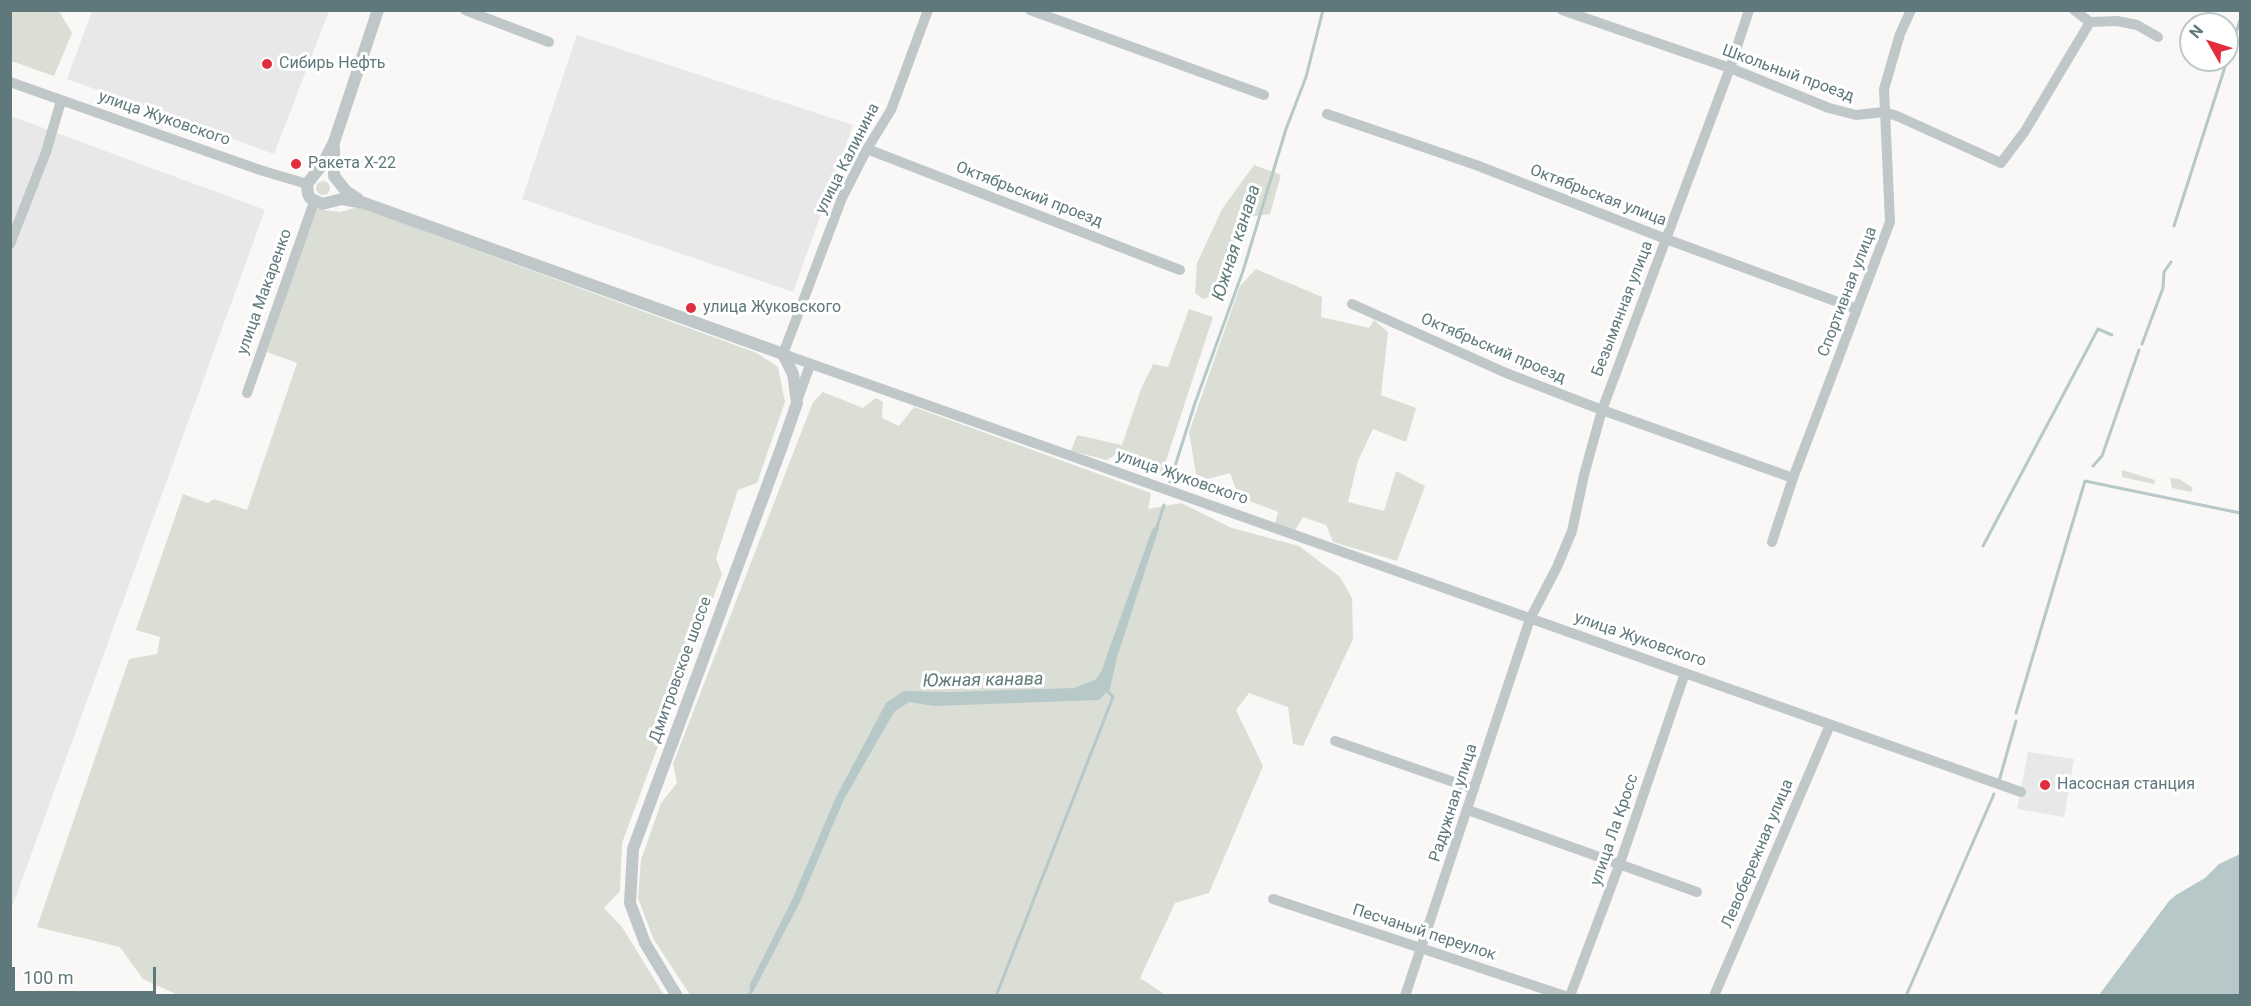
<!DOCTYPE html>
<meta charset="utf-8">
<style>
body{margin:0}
#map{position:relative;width:2251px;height:1006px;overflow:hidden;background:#f9f8f6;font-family:Roboto,sans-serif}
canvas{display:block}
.frame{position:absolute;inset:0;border:12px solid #5f787b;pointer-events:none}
.north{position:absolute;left:2179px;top:12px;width:60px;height:60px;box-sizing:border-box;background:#fff;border:2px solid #bfc9ca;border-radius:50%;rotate:309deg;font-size:16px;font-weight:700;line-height:24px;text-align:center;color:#5f787b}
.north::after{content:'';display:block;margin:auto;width:21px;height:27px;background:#e12d3c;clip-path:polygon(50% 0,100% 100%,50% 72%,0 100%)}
.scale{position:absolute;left:12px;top:967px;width:144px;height:27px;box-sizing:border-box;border:3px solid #5f787b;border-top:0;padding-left:8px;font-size:18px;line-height:21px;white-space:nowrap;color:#5f787b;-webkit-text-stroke:4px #fff;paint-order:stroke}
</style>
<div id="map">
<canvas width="2251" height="1006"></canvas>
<div class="frame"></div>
<div class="north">N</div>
<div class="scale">100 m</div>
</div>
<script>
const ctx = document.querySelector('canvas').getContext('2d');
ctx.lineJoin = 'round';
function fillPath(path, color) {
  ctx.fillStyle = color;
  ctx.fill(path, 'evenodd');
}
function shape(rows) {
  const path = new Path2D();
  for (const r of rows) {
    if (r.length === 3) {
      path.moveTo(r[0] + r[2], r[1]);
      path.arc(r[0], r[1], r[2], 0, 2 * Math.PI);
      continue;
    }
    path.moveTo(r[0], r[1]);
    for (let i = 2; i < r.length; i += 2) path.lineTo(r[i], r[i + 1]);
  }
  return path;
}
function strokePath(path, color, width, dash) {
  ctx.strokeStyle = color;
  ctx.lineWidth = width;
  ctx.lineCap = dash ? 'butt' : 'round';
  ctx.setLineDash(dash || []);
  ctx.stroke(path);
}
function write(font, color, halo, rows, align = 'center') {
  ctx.font = font + ' Roboto,sans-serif';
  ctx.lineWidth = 6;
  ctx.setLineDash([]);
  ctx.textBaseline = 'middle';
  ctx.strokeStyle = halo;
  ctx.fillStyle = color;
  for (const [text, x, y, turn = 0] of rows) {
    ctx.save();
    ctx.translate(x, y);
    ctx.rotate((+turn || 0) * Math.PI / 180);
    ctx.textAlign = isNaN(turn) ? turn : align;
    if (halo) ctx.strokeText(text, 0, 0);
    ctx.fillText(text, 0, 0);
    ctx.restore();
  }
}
const built = shape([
 [92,11,92,10,329,11,274,154,67,79],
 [577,35,853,125,793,292,522,199],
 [11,116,265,210,11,910],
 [2028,752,2074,759,2064,817,2017,809]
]);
const green = shape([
 [11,10,59,11,72,33,54,76,11,61],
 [1254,165,1281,175,1270,214,1241,218,1230,268,1214,296,1203,299,1195,293,1197,263,1222,209],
 [323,188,7],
 [358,207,757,353,778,367,785,402,757,483,738,490,716,558,722,574,622,843,620,891,604,908,622,927,664,995,178,995,143,979,120,947,37,927,129,659,157,654,160,637,136,630,183,494,208,503,214,499,247,510,297,363,267,352,315,209,340,212],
 [1256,269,1322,297,1321,317,1369,328,1374,320,1388,332,1381,395,1416,408,1406,442,1373,429,1358,461,1348,502,1384,511,1396,471,1425,486,1397,561,1333,542,1326,525,1303,517,1293,534,1274,526,1278,512,1239,497,1230,473,1207,479,1196,474,1189,432,1240,286],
 [1189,309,1213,317,1162,473,1135,470,1118,453,1107,460,1071,451,1077,435,1122,445,1141,389,1153,364,1168,367],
 [823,392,863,408,876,398,883,402,882,418,899,426,914,407,1151,493,1148,509,1181,503,1232,528,1299,546,1340,577,1352,598,1353,639,1303,746,1293,744,1288,707,1249,693,1236,710,1263,766,1209,893,1175,903,1140,978,1166,995,690,995,653,938,638,898,641,860,661,803,677,783,673,764,813,402],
 [2122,470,2155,480,2154,484,2122,477],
 [2170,478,2179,479,2193,488,2191,492,2172,488]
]);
const water = shape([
 [1158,523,1159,528,1117,657,1110,689,1099,700,934,706,909,702,894,712,844,799,800,902,753,992,749,986,792,900,836,797,886,703,904,691,948,692,1074,688,1095,680,1101,672,1152,530],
 [2240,854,2240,995,2099,995,2169,901,2176,895,2205,878,2219,864]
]);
const stream = shape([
 [2174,226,2240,20],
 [2142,344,2163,288,2164,272,2171,262],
 [2093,466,2102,456,2139,350],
 [1170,482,1195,403,1243,271,1286,129,1306,77,1323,10],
 [1157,527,1164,505],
 [1983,546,2098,329,2112,335],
 [2016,713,2085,481,2240,513],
 [1999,781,2016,721],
 [749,996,753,986],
 [996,996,1113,697,1106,689],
 [1906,996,1994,794]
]);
const minor = shape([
 [465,10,549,42],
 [928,10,891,110,867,149,842,198,783,354,2021,792],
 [1030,10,1264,95],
 [1562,10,1730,68,1829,108,1856,115,1884,112,1897,116,2001,163,2025,131,2090,22],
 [2074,10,2090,22,2117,21,2137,25,2158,37],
 [10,82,260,170,307,184],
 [1327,114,1476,165,1666,239,1857,309],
 [867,149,1180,270],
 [10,244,46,152,61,101],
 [1352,304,1506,373,1602,410,1793,478],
 [247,393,314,202],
 [797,401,810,365],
 [1772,542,1793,478,1890,222,1884,89,1900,34,1911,10],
 [1335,741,1474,789],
 [1468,810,1697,892],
 [1273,899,1565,996],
 [1405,996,1530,619,1557,567,1572,531,1584,475,1602,410,1730,68,1749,10],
 [1570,996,1620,863,1685,673],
 [1714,996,1830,725]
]);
const tertiary = shape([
 [378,10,334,142,322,165,307,184,308,194,310,198,322,204,342,199,364,203,783,354,793,374,797,403,782,446,633,849,630,903,645,943,677,996],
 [334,147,334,176,346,191,358,199]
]);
const markers = [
 [267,64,6,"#e12d3c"],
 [296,164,6,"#e12d3c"],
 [691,308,6,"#e12d3c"],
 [2045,785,6,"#e12d3c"]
];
const poiNames = [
 ["Сибирь Нефть",279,64],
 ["Ракета Х-22",308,164],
 ["улица Жуковского",703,308],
 ["Насосная станция",2057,785]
];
const streetNames = [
 ["Школьный проезд",1788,74,20],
 ["улица Жуковского",164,119,19],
 ["улица Калинина",848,159,-63],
 ["Октябрьский проезд",1029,195,21],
 ["Октябрьская улица",1598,196,21],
 ["улица Макаренко",265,292,-70],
 ["Спортивная улица",1848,292,-69],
 ["Безымянная улица",1623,309,-69],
 ["Октябрьский проезд",1493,349,23],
 ["улица Жуковского",1182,478,19],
 ["улица Жуковского",1640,640,19],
 ["Дмитровское шоссе",681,670,-70],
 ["Радужная улица",1454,803,-72],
 ["улица Ла Кросс",1615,830,-71],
 ["Левобережная улица",1758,854,-67],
 ["Песчаный переулок",1424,933,18]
];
const waterNames = [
 ["Южная канава",1237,243,-72],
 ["Южная канава",983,681,-1]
];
fillPath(built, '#e7e8e7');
fillPath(green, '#dbded5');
fillPath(water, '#b7c8c8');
strokePath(stream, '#b7c8c8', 3);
strokePath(minor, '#bfc7c8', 10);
strokePath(tertiary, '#bfc7c8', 12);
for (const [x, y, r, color] of markers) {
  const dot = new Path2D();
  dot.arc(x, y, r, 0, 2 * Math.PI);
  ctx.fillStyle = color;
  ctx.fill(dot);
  strokePath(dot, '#fff', 2);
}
write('16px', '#5f787b', '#fff', poiNames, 'left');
write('16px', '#5f787b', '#fff', streetNames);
write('italic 18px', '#5f7b7a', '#fff', waterNames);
</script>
